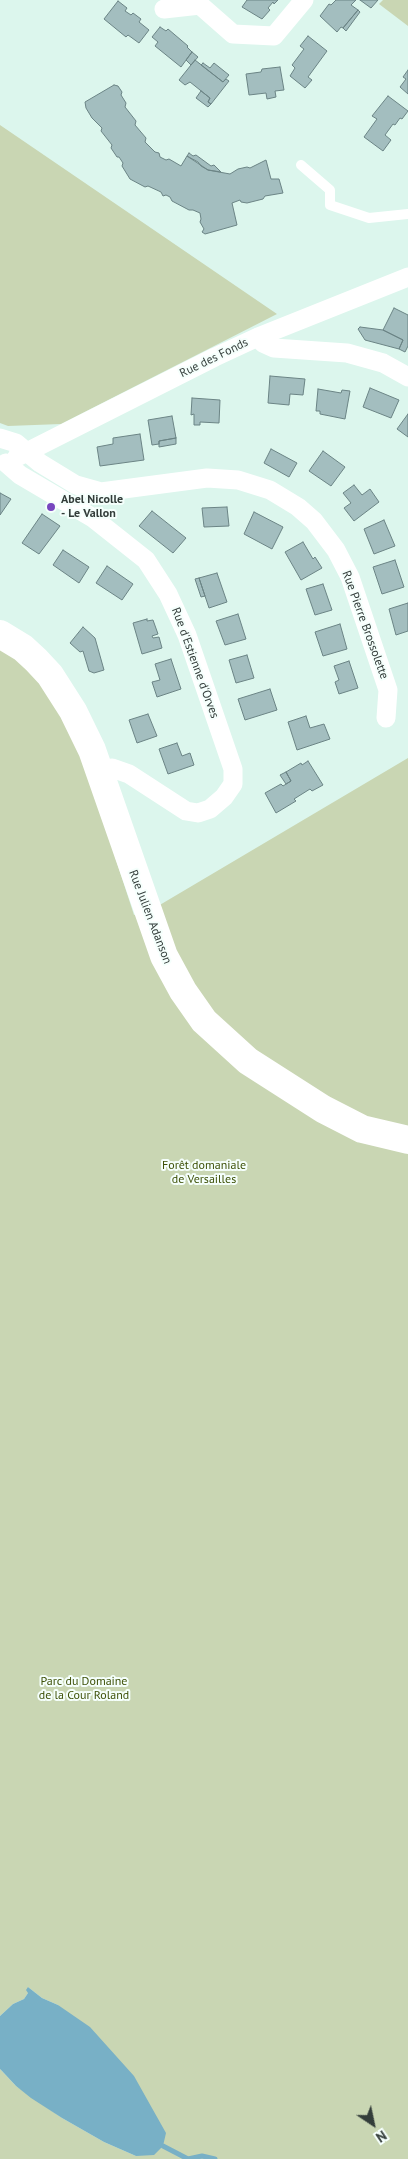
<!DOCTYPE html>
<meta charset="utf-8">
<style>
body{margin:0}
#map{position:relative;width:408px;height:2159px;overflow:hidden;background:#dcf6ed;font-family:"PT Sans",sans-serif}
canvas{display:block}
.north{position:absolute;left:348px;top:2099px;width:50px;height:50px;-webkit-text-stroke:4px #f5fffc;paint-order:stroke;rotate:146deg;font-size:14px;font-weight:700;line-height:20px;text-align:center;color:#333d3a}
.north::after{content:'';display:block;margin:auto;width:18px;height:22px;background:#333d3a;clip-path:polygon(50% 0,100% 100%,50% 72%,0 100%)}
</style>
<div id="map">
<canvas width="408" height="2159"></canvas>
<div class="north">N</div>
</div>
<script>
const ctx = document.querySelector('canvas').getContext('2d');
ctx.lineJoin = 'round';
function fillPath(path, color) {
  ctx.fillStyle = color;
  ctx.fill(path, 'evenodd');
}
function shape(rows) {
  const path = new Path2D();
  for (const r of rows) {
    path.moveTo(r[0], r[1]);
    for (let i = 2; i < r.length; i += 2) path.lineTo(r[i], r[i + 1]);
  }
  return path;
}
function strokePath(path, color, width, dash) {
  ctx.strokeStyle = color;
  ctx.lineWidth = width;
  ctx.lineCap = dash ? 'butt' : 'round';
  ctx.setLineDash(dash || []);
  ctx.stroke(path);
}
function write(font, color, halo, rows, align = 'center') {
  ctx.font = font + ' "PT Sans",sans-serif';
  ctx.lineWidth = 4;
  ctx.setLineDash([]);
  ctx.textBaseline = 'middle';
  ctx.strokeStyle = halo;
  ctx.fillStyle = color;
  for (const [text, x, y, turn = 0] of rows) {
    ctx.save();
    ctx.translate(x, y);
    ctx.rotate((+turn || 0) * Math.PI / 180);
    ctx.textAlign = isNaN(turn) ? turn : align;
    if (halo) ctx.strokeText(text, 0, 0);
    ctx.fillText(text, 0, 0);
    ctx.restore();
  }
}
const green = shape([
 [383,0,408,0,408,26,379,4],
 [0,125,277,314,61,424,8,426,0,423],
 [0,647,33,665,77,740,134,915,158,906,408,758,408,2159,0,2159,0,2069,16,2086,62,2118,104,2142,136,2156,58,2005,42,1998,28,1987,28,1993,24,1999,13,2004,0,2016]
]);
const water = shape([
 [28,1987,42,1998,58,2005,90,2027,134,2076,166,2133,163,2146,154,2155,136,2156,104,2142,62,2118,31,2098,16,2086,2,2071,0,2069,0,2016,13,2004,24,1999,28,1993,26,1990]
]);
const stream = shape([
 [163,2146,188,2159,202,2156,215,2159]
]);
const building = shape([
 [247,0,278,0,274,4,273,2,268,8,270,10,262,19,242,7,247,0],
 [336,0,356,0,351,5,358,10,343,28,341,27,337,32,320,16,329,4,331,5,336,0],
 [360,0,378,0,371,8,360,0],
 [118,1,127,8,125,11,131,15,133,13,141,19,139,22,149,30,139,43,128,35,126,37,104,19,118,1],
 [358,10,360,12,346,31,343,28,358,10],
 [160,27,166,31,168,29,188,46,187,47,192,52,181,67,155,46,158,42,152,37,160,27],
 [308,36,327,51,308,77,312,80,305,88,290,76,295,68,292,65,304,49,300,46,308,36],
 [192,52,198,57,191,65,186,60,192,52],
 [195,60,223,82,226,79,229,81,211,104,208,102,210,98,190,82,185,85,179,80,195,60],
 [203,63,210,68,214,63,229,75,223,82,201,65,203,63],
 [280,67,284,90,275,91,276,97,267,99,266,93,249,95,246,74,261,72,262,69,280,67],
 [408,70,408,94,400,87,406,79,403,77,408,70],
 [114,85,118,86,122,92,121,95,126,103,125,107,136,121,135,125,146,138,145,142,155,152,159,153,160,157,166,160,169,159,181,166,187,156,208,170,230,174,238,169,247,167,250,168,266,160,271,179,279,179,283,193,265,196,263,199,247,203,241,202,240,200,232,203,237,225,205,234,202,232,204,229,200,222,201,219,200,213,193,210,189,210,172,201,170,197,166,195,163,196,161,192,148,186,145,187,130,179,122,166,123,163,119,157,117,157,111,148,112,145,101,131,102,128,92,118,86,108,85,102,114,85],
 [201,91,210,98,208,102,211,104,208,107,196,98,201,91],
 [388,96,408,111,402,119,400,118,395,125,393,124,385,135,391,140,383,151,364,137,377,119,372,116,388,96],
 [189,153,193,156,196,155,211,166,214,165,221,172,208,170,201,166,198,162,187,156,189,153],
 [394,308,408,315,408,346,405,352,399,349,403,340,383,330,394,308],
 [360,327,383,330,403,340,399,349,365,340,358,329,360,327],
 [270,376,305,379,303,395,290,394,289,405,268,403,270,376],
 [370,388,399,400,391,418,363,407,370,388],
 [318,389,341,393,342,390,350,391,345,419,320,414,320,411,316,411,318,389],
 [192,398,220,400,219,423,200,422,200,425,194,425,194,414,191,415,192,398],
 [408,414,408,437,397,429,408,414],
 [172,416,176,438,159,441,159,444,152,445,148,420,172,416],
 [140,434,144,460,100,466,97,447,113,444,113,438,140,434],
 [176,438,176,444,159,447,159,441,176,438],
 [271,449,297,463,289,477,264,463,271,449],
 [323,451,345,467,331,486,309,471,323,451],
 [354,485,362,495,370,489,379,502,354,521,344,508,351,503,343,493,354,485],
 [0,493,11,499,0,515,0,493],
 [227,507,229,526,204,527,202,508,227,507],
 [152,511,186,538,173,553,139,526,152,511],
 [254,512,283,527,272,549,244,534,254,512],
 [42,514,60,526,39,554,22,543,42,514],
 [384,520,395,546,374,554,364,529,384,520],
 [303,542,313,559,315,557,322,568,301,580,285,552,303,542],
 [63,550,89,567,79,583,53,565,63,550],
 [395,560,404,587,382,594,373,567,395,560],
 [107,566,133,584,122,600,96,583,107,566],
 [217,573,227,602,209,608,199,578,217,573],
 [199,578,205,596,201,597,195,579,199,578],
 [323,584,332,610,315,615,306,589,323,584],
 [408,603,408,631,396,635,389,609,408,603],
 [238,614,246,639,225,645,216,621,238,614],
 [147,619,147,621,153,620,158,634,152,636,153,638,159,637,162,648,142,654,133,623,147,619],
 [340,624,347,649,323,656,315,632,340,624],
 [83,627,95,638,104,670,94,673,89,671,83,651,80,652,70,643,83,627],
 [247,655,254,678,236,683,229,660,247,655],
 [171,659,181,689,157,697,152,682,160,680,155,664,171,659],
 [349,661,358,688,339,694,335,682,339,680,334,666,349,661],
 [270,689,277,710,245,720,238,699,270,689],
 [148,714,157,736,137,743,129,720,148,714],
 [306,716,310,728,324,724,330,739,297,750,288,722,306,716],
 [177,743,182,756,190,753,194,765,168,774,159,749,177,743],
 [308,761,323,785,312,791,310,789,294,799,296,801,276,813,265,793,281,784,283,786,291,781,286,772,301,763,302,765,308,761],
 [286,772,291,781,286,784,280,775,286,772]
]);
const lane = shape([
 [301,165,330,190,330,205,369,218,408,214]
]);
const street = shape([
 [164,9,200,5,233,34,274,36,304,0],
 [258,337,263,343,274,348,347,353,383,363,408,377],
 [0,438,16,443,40,463,76,485,101,492,207,478,238,480,270,490,298,507,314,521,336,550,350,577,388,690,386,718],
 [17,457,215,357,258,337,408,277],
 [6,463,20,475,93,518,146,560,168,594,187,635,233,769,233,784,224,797,210,809,198,813,186,811,129,774,112,768,99,771]
]);
const secondary = shape([
 [0,634,23,648,36,660,50,675,73,711,92,750,164,956,183,991,204,1021,248,1061,323,1109,362,1129,408,1140]
]);
const markers = [
 [51,507,5,"#7847bf"]
];
const streetNames = [
 ["Rue des Fonds",214,358,-26],
 ["Rue Pierre Brossolette",365,625,70],
 ["Rue d'Estienne d'Orves",195,663,70],
 ["Rue Julien Adanson",150,917,69]
];
const poiNames = [
 ["Abel Nicolle",61,500],
 ["- Le Vallon",61,514]
];
const parkNames = [
 ["Forêt domaniale",204,1166],
 ["de Versailles",204,1180],
 ["Parc du Domaine",84,1682],
 ["de la Cour Roland",84,1696]
];
fillPath(green, '#c9d6b3');
fillPath(water, '#78b0c6');
strokePath(stream, '#78b0c6', 5);
fillPath(building, '#a3bebf');
strokePath(building, '#6b8485', 1);
strokePath(lane, '#fff', 10);
strokePath(street, '#fff', 19);
strokePath(secondary, '#fff', 28);
for (const [x, y, r, color] of markers) {
  const dot = new Path2D();
  dot.arc(x, y, r, 0, 2 * Math.PI);
  ctx.fillStyle = color;
  ctx.fill(dot);
  strokePath(dot, '#f5fffc', 2);
}
write('12px', '#333d3a', '#f5fffc', streetNames);
write('bold 12px', '#333d3a', '#f5fffc', poiNames, 'left');
write('12px', '#3d5006', '#f5fffc', parkNames);
</script>
